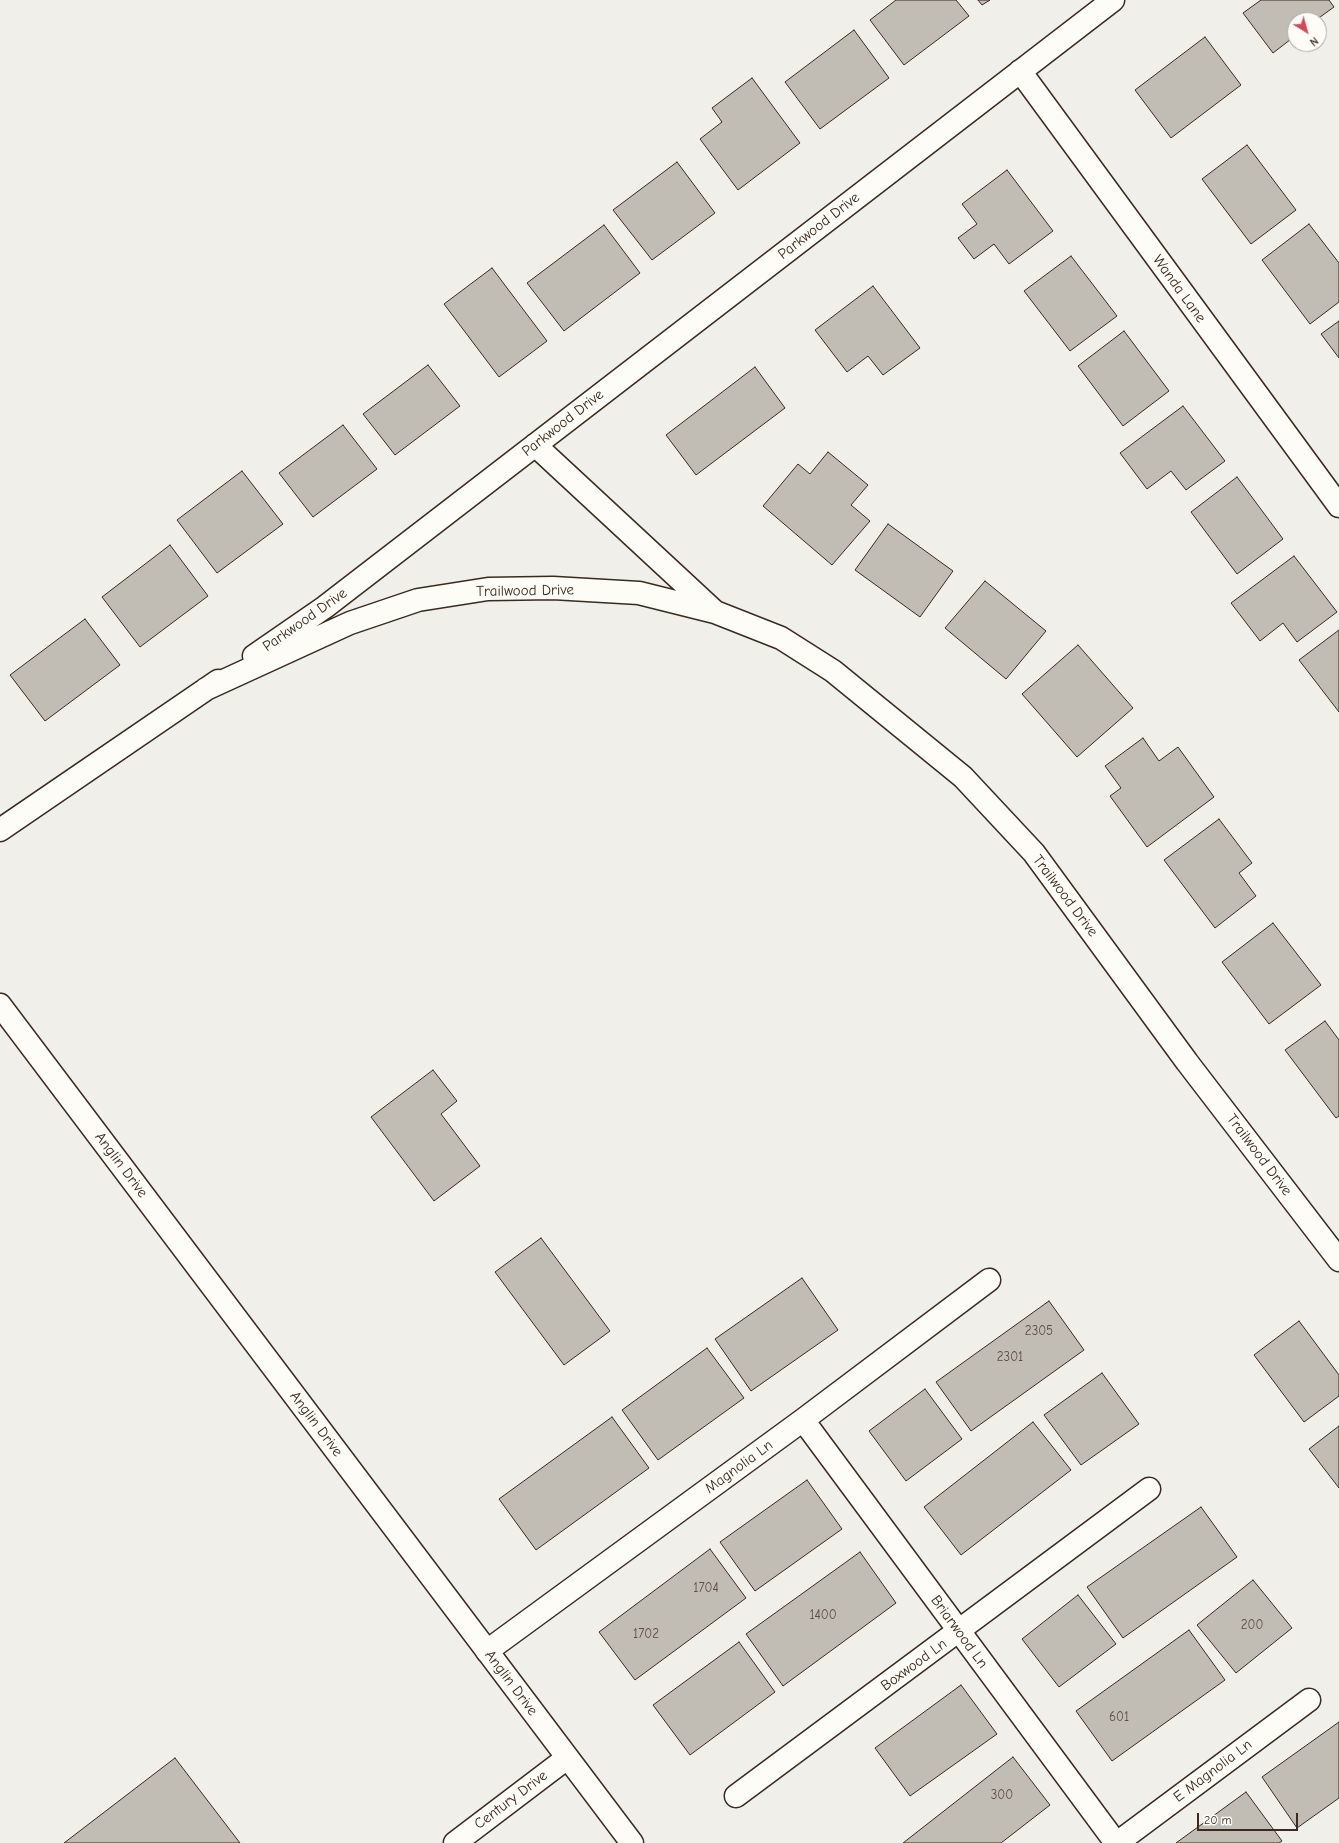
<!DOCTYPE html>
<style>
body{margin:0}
#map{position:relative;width:1339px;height:1843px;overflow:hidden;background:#f1efea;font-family:"Comic Neue",sans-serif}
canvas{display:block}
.north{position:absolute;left:1287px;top:12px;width:40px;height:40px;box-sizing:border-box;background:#fdfcf7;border:1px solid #afa8a0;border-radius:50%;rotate:143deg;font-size:11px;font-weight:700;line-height:16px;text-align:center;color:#3b2a1e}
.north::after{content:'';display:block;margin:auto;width:14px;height:18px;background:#d1495b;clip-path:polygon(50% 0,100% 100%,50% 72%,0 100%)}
.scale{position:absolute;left:1197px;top:1813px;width:101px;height:18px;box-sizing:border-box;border:2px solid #3b2a1e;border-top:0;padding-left:5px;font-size:12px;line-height:14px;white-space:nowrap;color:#3b2a1e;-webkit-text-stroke:3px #fdfcf7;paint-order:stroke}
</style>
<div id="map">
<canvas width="1339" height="1843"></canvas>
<div class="north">N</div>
<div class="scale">20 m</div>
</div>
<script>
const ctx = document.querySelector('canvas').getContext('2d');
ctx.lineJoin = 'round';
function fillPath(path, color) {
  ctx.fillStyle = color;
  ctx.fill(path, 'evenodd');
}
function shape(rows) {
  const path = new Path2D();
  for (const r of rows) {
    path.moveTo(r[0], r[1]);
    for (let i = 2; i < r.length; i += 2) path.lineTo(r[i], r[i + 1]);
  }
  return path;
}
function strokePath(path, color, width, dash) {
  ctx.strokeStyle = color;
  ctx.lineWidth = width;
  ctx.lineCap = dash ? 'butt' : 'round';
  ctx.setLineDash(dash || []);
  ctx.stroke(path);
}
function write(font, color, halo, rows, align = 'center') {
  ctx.font = font + ' "Comic Neue",sans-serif';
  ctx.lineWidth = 3;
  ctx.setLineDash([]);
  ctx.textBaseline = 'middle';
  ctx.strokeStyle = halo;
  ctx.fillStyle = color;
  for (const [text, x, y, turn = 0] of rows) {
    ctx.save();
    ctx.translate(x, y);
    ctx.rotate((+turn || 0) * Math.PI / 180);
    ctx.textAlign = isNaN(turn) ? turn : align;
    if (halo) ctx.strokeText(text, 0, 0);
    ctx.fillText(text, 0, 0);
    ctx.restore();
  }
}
const building = shape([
 [896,0,956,0,969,16,904,65,870,20,896,0],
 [978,0,990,0,982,5,978,0],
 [1261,0,1329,0,1334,7,1316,20,1295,20,1295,36,1273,53,1243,13,1261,0],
 [854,30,889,78,820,129,785,82,854,30],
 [1205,37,1241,85,1171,138,1135,90,1205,37],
 [752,78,800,143,738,190,700,139,722,122,712,108,752,78],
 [1247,145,1296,210,1251,244,1202,179,1247,145],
 [677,162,715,213,652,260,613,210,677,162],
 [1007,170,1053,231,1009,264,994,244,974,259,958,238,977,224,962,204,1007,170],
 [1309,224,1339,263,1339,302,1310,324,1262,260,1309,224],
 [604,225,640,273,564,331,527,283,604,225],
 [1071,256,1117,316,1070,351,1024,291,1071,256],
 [492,268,547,341,499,377,444,304,492,268],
 [873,286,920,348,883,375,868,356,847,372,815,330,873,286],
 [1339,321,1339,358,1321,334,1339,321],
 [1124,331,1169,391,1123,426,1078,366,1124,331],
 [428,365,460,406,395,455,363,414,428,365],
 [755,367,785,408,696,475,666,435,755,367],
 [1183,406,1225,461,1186,490,1171,471,1147,489,1120,453,1183,406],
 [343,425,377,469,313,517,279,473,343,425],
 [828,452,868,485,851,505,870,521,832,565,763,506,798,464,810,474,828,452],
 [242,471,283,524,217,573,177,520,242,471],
 [1237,477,1283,539,1237,574,1191,512,1237,477],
 [888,524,953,571,920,617,855,570,888,524],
 [170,545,208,596,140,647,102,597,170,545],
 [1294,556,1337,612,1297,642,1283,623,1260,641,1231,603,1294,556],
 [985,581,1046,631,1006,679,945,628,985,581],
 [85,619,120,665,45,721,10,675,85,619],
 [1339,630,1339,712,1299,660,1339,630],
 [1078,645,1133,708,1077,757,1022,694,1078,645],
 [1143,738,1159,761,1178,747,1214,797,1147,847,1110,796,1121,788,1105,766,1143,738],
 [1219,819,1252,863,1239,873,1256,896,1215,928,1164,860,1219,819],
 [1273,923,1321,985,1269,1024,1222,962,1273,923],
 [1325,1021,1339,1040,1339,1116,1336,1118,1285,1050,1325,1021],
 [433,1070,457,1101,441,1114,480,1166,434,1201,371,1117,433,1070],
 [541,1238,610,1331,564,1365,495,1272,541,1238],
 [802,1278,838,1330,751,1391,715,1339,802,1278],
 [1049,1301,1084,1350,971,1431,936,1382,1049,1301],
 [1299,1321,1339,1375,1339,1396,1304,1422,1254,1355,1299,1321],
 [707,1348,744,1398,658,1460,622,1410,707,1348],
 [1102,1373,1139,1424,1081,1465,1044,1415,1102,1373],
 [925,1389,962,1439,906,1481,869,1431,925,1389],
 [612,1417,649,1468,536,1550,499,1499,612,1417],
 [1033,1422,1071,1470,961,1555,924,1507,1033,1422],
 [1339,1426,1339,1488,1309,1449,1339,1426],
 [807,1480,842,1529,755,1591,720,1542,807,1480],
 [1201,1507,1237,1557,1123,1638,1087,1587,1201,1507],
 [710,1549,746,1598,635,1680,599,1632,710,1549],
 [860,1552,896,1603,783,1686,746,1634,860,1552],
 [1253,1580,1292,1628,1236,1673,1197,1625,1253,1580],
 [1078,1595,1116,1644,1059,1687,1022,1639,1078,1595],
 [1189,1630,1225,1680,1112,1761,1076,1711,1189,1630],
 [739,1642,775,1692,690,1755,653,1705,739,1642],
 [961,1685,997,1734,910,1796,875,1748,961,1685],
 [1339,1722,1339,1798,1297,1828,1262,1777,1339,1722],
 [1013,1757,1050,1805,1001,1843,903,1843,1013,1757],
 [175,1758,240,1843,64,1843,175,1758],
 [1246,1792,1282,1841,1279,1843,1176,1843,1246,1792]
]);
const minor = shape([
 [1020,71,1339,506],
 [535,445,714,611],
 [254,656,325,607,1113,0],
 [206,689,350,623,418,600,488,589,553,588,639,593,715,612,781,638,833,671,963,777,1034,853,1187,1062,1339,1260],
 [0,830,218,681],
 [803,1420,1116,1843],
 [487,1651,803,1420,989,1280],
 [736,1796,1149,1489],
 [455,1843,567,1758],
 [1117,1843,1309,1700]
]);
const tertiary = shape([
 [0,1005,632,1843]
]);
const numberNames = [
 ["2305",1039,1331],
 ["2301",1010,1357],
 ["1704",706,1588],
 ["1400",823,1615],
 ["200",1252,1625],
 ["1702",646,1634],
 ["601",1119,1717],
 ["300",1002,1795]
];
const streetNames = [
 ["Parkwood Drive",819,226,-38],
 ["Wanda Lane",1179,289,54],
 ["Parkwood Drive",563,423,-38],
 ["Trailwood Drive",525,591,-1],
 ["Parkwood Drive",305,620,-35],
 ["Trailwood Drive",1065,896,53],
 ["Trailwood Drive",1259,1155,53],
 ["Anglin Drive",121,1165,53],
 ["Anglin Drive",316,1424,53],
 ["Magnolia Ln",739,1467,-36],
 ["Briarwood Ln",959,1632,54],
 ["Boxwood Ln",914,1665,-36],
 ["Anglin Drive",511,1683,53],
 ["E Magnolia Ln",1213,1771,-37],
 ["Century Drive",511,1800,-37]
];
fillPath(building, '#c1bcb4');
strokePath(building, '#3b2a1e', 1);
strokePath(minor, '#3b2a1e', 25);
strokePath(tertiary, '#3b2a1e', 25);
strokePath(minor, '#fdfcf7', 22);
strokePath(tertiary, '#fdfcf7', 22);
write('13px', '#5c4e44', null, numberNames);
write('15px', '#3b2a1e', '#fdfcf7', streetNames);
</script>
